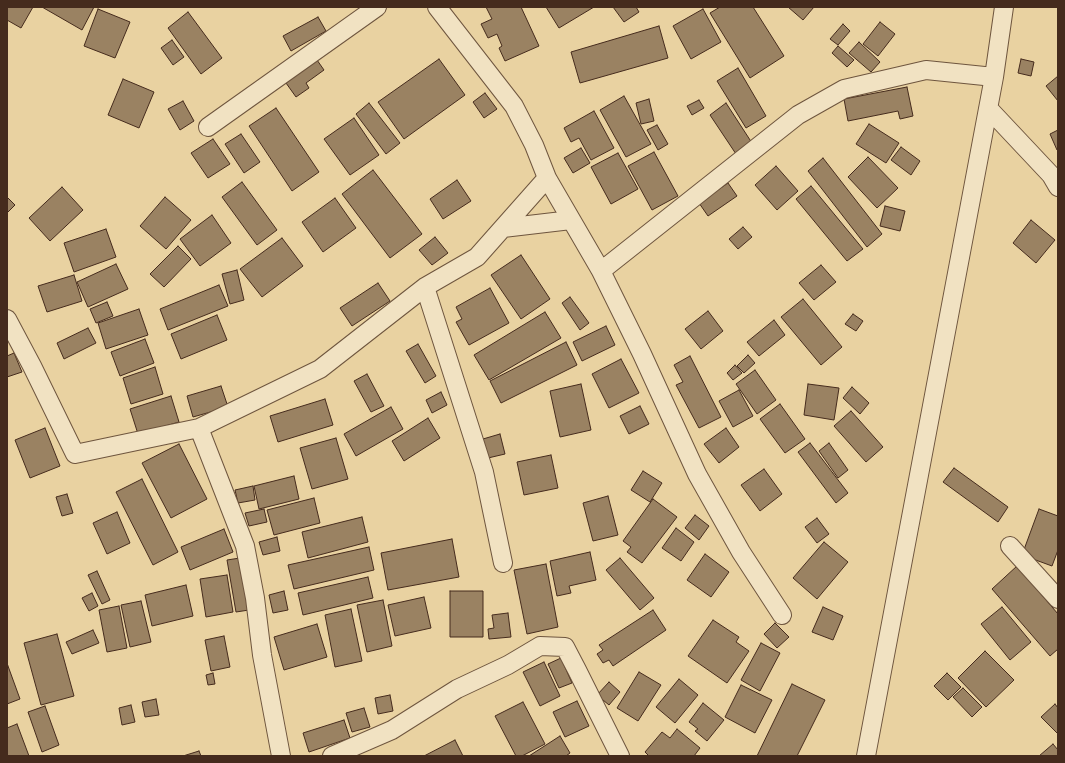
<!DOCTYPE html>
<style>
body{margin:0}
#map{position:relative;width:1065px;height:763px;overflow:hidden;background:#e9d2a1;font-family:"Libre Caslon Text",serif}
canvas{display:block}
.frame{position:absolute;inset:0;border:8px solid #452b1d;pointer-events:none}
</style>
<div id="map">
<canvas width="1065" height="763"></canvas>
<div class="frame"></div>
</div>
<script>
const ctx = document.querySelector('canvas').getContext('2d');
ctx.lineJoin = 'round';
function fillPath(path, color) {
  ctx.fillStyle = color;
  ctx.fill(path, 'evenodd');
}
function shape(rows) {
  const path = new Path2D();
  for (const r of rows) {
    path.moveTo(r[0], r[1]);
    for (let i = 2; i < r.length; i += 2) path.lineTo(r[i], r[i + 1]);
  }
  return path;
}
function strokePath(path, color, width, dash) {
  ctx.strokeStyle = color;
  ctx.lineWidth = width;
  ctx.lineCap = dash ? 'butt' : 'round';
  ctx.setLineDash(dash || []);
  ctx.stroke(path);
}
const building = shape([
 [7,7,33,7,21,28,7,20,7,7],
 [42,7,94,7,82,30,42,7],
 [486,7,521,7,539,46,505,61,499,48,502,46,497,34,488,38,481,24,492,19,486,7],
 [546,7,594,7,559,28,546,7],
 [613,7,636,7,639,12,624,22,613,7],
 [720,7,753,7,784,56,750,78,710,13,720,7],
 [788,7,814,7,803,20,788,7],
 [98,9,130,22,115,58,84,46,98,9],
 [703,9,721,42,691,59,673,26,703,9],
 [188,12,222,58,201,74,168,28,188,12],
 [318,17,326,31,291,51,283,36,318,17],
 [880,22,895,34,878,56,863,44,880,22],
 [843,24,850,31,838,45,830,39,843,24],
 [659,26,668,58,580,83,571,52,659,26],
 [172,40,184,57,173,65,161,48,172,40],
 [859,42,880,62,871,72,849,53,859,42],
 [838,46,854,60,847,67,832,53,838,46],
 [439,59,465,95,404,139,378,102,439,59],
 [1021,59,1034,62,1031,76,1018,73,1021,59],
 [317,60,324,70,306,83,309,88,296,97,286,83,317,60],
 [738,68,766,116,746,128,717,81,738,68],
 [1058,76,1058,101,1046,86,1058,76],
 [123,79,154,92,139,128,108,115,123,79],
 [907,87,913,116,900,119,898,111,848,121,844,99,907,87],
 [485,93,497,109,484,118,473,102,485,93],
 [624,96,651,144,626,157,600,110,624,96],
 [649,99,654,121,641,124,636,103,649,99],
 [699,100,704,108,692,115,687,106,699,100],
 [183,101,194,121,180,130,168,109,183,101],
 [369,103,400,143,386,154,356,114,369,103],
 [726,103,752,143,736,154,710,115,726,103],
 [276,108,319,172,292,191,249,126,276,108],
 [594,111,614,148,591,160,579,138,571,142,564,128,594,111],
 [354,118,379,155,350,175,324,139,354,118],
 [869,124,899,143,886,163,856,144,869,124],
 [657,125,668,144,658,150,647,130,657,125],
 [1058,130,1058,150,1057,150,1050,134,1058,130],
 [241,134,260,162,244,173,225,144,241,134],
 [213,139,230,164,208,178,191,153,213,139],
 [901,147,920,161,911,175,891,160,901,147],
 [581,148,590,163,573,173,564,158,581,148],
 [654,152,678,196,652,210,628,166,654,152],
 [618,153,638,189,611,204,591,167,618,153],
 [868,157,898,188,877,208,848,177,868,157],
 [823,158,882,234,867,247,808,171,823,158],
 [776,166,798,191,777,210,755,185,776,166],
 [373,170,422,234,390,258,342,194,373,170],
 [457,180,471,201,443,219,430,199,457,180],
 [242,182,277,230,257,245,222,197,242,182],
 [728,183,737,196,708,216,699,203,728,183],
 [811,186,863,249,847,261,796,199,811,186],
 [62,187,83,210,50,241,29,218,62,187],
 [7,197,15,205,7,213,7,197],
 [165,197,191,220,166,249,140,226,165,197],
 [335,198,356,228,323,252,302,222,335,198],
 [885,206,905,211,900,231,880,226,885,206],
 [212,215,231,243,200,266,180,239,212,215],
 [1031,220,1055,240,1036,263,1013,243,1031,220],
 [743,227,752,237,738,249,729,239,743,227],
 [106,229,116,257,74,272,64,243,106,229],
 [435,237,448,253,432,265,419,250,435,237],
 [282,238,303,266,262,297,240,269,282,238],
 [178,246,191,259,164,287,150,274,178,246],
 [521,255,550,299,521,319,491,275,521,255],
 [116,264,128,289,88,307,77,282,116,264],
 [821,265,836,282,814,300,799,283,821,265],
 [237,270,244,300,230,304,222,274,237,270],
 [74,275,82,301,47,312,38,286,74,275],
 [378,283,390,301,352,326,340,308,378,283],
 [219,285,228,306,168,330,160,309,219,285],
 [490,288,509,323,469,345,456,322,462,319,456,307,490,288],
 [570,297,589,323,580,330,562,303,570,297],
 [803,299,842,347,821,365,781,317,803,299],
 [107,302,113,316,96,323,90,309,107,302],
 [139,309,148,335,106,349,98,323,139,309],
 [708,311,723,331,701,349,685,329,708,311],
 [545,312,561,338,489,380,474,355,545,312],
 [853,314,863,321,856,331,845,324,853,314],
 [217,315,227,340,181,359,171,334,217,315],
 [774,320,785,335,759,356,747,342,774,320],
 [606,326,615,345,582,361,573,342,606,326],
 [88,328,96,343,64,359,57,343,88,328],
 [145,339,154,363,120,376,111,352,145,339],
 [566,342,577,365,501,403,490,381,566,342],
 [418,344,436,376,425,383,406,351,418,344],
 [14,353,22,372,7,377,7,356,14,353],
 [748,355,755,363,744,373,737,366,748,355],
 [690,356,721,417,699,428,676,385,683,382,674,365,690,356],
 [621,359,639,393,609,408,592,374,621,359],
 [735,365,742,373,733,380,727,373,735,365],
 [155,367,163,394,131,404,123,378,155,367],
 [755,370,776,400,757,414,736,384,755,370],
 [367,374,384,406,371,412,354,381,367,374],
 [581,384,591,430,560,437,550,391,581,384],
 [808,384,839,388,834,420,804,415,808,384],
 [221,386,228,407,193,417,187,396,221,386],
 [852,387,869,403,860,414,843,398,852,387],
 [739,390,753,416,733,427,719,401,739,390],
 [441,392,447,405,432,413,426,400,441,392],
 [171,396,179,422,138,434,130,409,171,396],
 [325,399,333,425,278,442,270,416,325,399],
 [780,404,805,439,785,453,760,419,780,404],
 [640,406,649,424,629,434,620,416,640,406],
 [391,407,403,429,356,456,344,434,391,407],
 [851,411,883,447,866,462,834,426,851,411],
 [428,418,440,438,404,461,392,441,428,418],
 [45,428,60,466,30,478,15,440,45,428],
 [726,428,739,447,719,463,704,444,726,428],
 [500,434,505,454,488,458,483,439,500,434],
 [336,438,348,479,312,489,300,448,336,438],
 [810,443,848,493,836,503,798,452,810,443],
 [829,443,848,470,838,478,819,451,829,443],
 [179,444,207,499,171,518,142,463,179,444],
 [551,455,558,488,524,495,517,462,551,455],
 [954,468,1008,507,998,522,943,482,954,468],
 [764,469,782,494,760,511,741,485,764,469],
 [643,471,662,483,650,502,631,490,643,471],
 [294,476,299,499,259,509,254,486,294,476],
 [142,479,178,552,153,565,116,492,142,479],
 [253,486,255,500,238,503,235,490,253,486],
 [67,494,73,513,62,516,56,497,67,494],
 [608,496,618,535,593,541,583,503,608,496],
 [314,498,320,523,274,535,267,510,314,498],
 [653,499,677,517,642,563,627,552,631,547,623,541,653,499],
 [264,509,267,522,249,526,245,513,264,509],
 [1039,509,1058,516,1058,550,1052,566,1022,555,1039,509],
 [117,512,130,543,107,554,93,523,117,512],
 [695,515,709,526,699,540,685,528,695,515],
 [362,517,368,542,308,558,302,532,362,517],
 [817,518,829,534,817,543,805,527,817,518],
 [676,528,694,542,681,561,662,548,676,528],
 [224,529,233,552,190,570,181,547,224,529],
 [277,537,280,551,263,555,259,542,277,537],
 [452,539,459,577,388,590,381,553,452,539],
 [824,542,848,562,817,599,793,578,824,542],
 [369,547,374,570,294,589,288,565,369,547],
 [590,552,596,580,569,586,571,593,557,596,550,561,590,552],
 [705,554,729,572,711,597,687,580,705,554],
 [240,558,249,610,236,612,227,560,240,558],
 [620,558,654,598,640,610,606,570,620,558],
 [546,564,558,627,527,634,514,570,546,564],
 [1017,566,1058,614,1058,649,1050,656,992,589,1017,566],
 [97,571,110,600,102,604,88,575,97,571],
 [227,575,233,612,206,617,200,579,227,575],
 [368,577,373,598,303,615,298,593,368,577],
 [186,585,193,616,152,626,145,595,186,585],
 [284,591,288,610,273,613,269,595,284,591],
 [450,591,483,591,483,637,450,637,450,591],
 [92,593,98,606,89,611,82,598,92,593],
 [424,597,431,628,395,636,388,605,424,597],
 [383,600,392,646,367,652,357,605,383,600],
 [141,601,151,642,130,647,121,605,141,601],
 [119,606,127,648,107,652,99,610,119,606],
 [823,607,843,616,833,640,812,632,823,607],
 [1002,607,1031,642,1010,660,981,624,1002,607],
 [351,609,362,661,335,667,325,615,351,609],
 [653,610,666,630,613,666,609,660,603,663,597,654,603,650,599,645,653,610],
 [508,613,511,637,489,639,488,629,494,628,492,615,508,613],
 [713,620,739,637,736,642,749,651,727,683,688,656,713,620],
 [775,623,789,637,777,648,764,634,775,623],
 [317,624,327,657,284,670,274,637,317,624],
 [93,630,99,643,72,654,66,642,93,630],
 [57,634,74,696,41,705,24,643,57,634],
 [224,636,230,667,211,671,205,640,224,636],
 [761,643,780,653,760,691,741,680,761,643],
 [985,651,1014,680,986,707,958,678,985,651],
 [561,658,572,683,559,688,548,664,561,658],
 [544,662,560,696,540,706,523,672,544,662],
 [8,666,20,699,7,704,7,667,8,666],
 [639,672,661,685,638,721,617,708,639,672],
 [213,673,215,684,208,685,206,675,213,673],
 [947,673,961,687,948,700,934,686,947,673],
 [679,679,698,695,675,723,656,707,679,679],
 [609,682,620,692,609,705,597,695,609,682],
 [792,684,825,700,797,756,757,756,792,684],
 [741,685,772,700,755,733,725,717,741,685],
 [963,688,982,707,972,717,953,697,963,688],
 [390,695,393,711,378,714,375,698,390,695],
 [156,699,159,715,145,717,142,702,156,699],
 [577,701,589,726,565,737,553,712,577,701],
 [523,702,545,744,522,756,516,756,495,716,523,702],
 [703,703,724,720,707,741,695,731,698,729,689,722,703,703],
 [1055,704,1058,708,1058,734,1041,717,1055,704],
 [131,705,135,722,122,725,119,708,131,705],
 [45,706,59,745,42,752,28,712,45,706],
 [364,708,370,727,352,732,346,713,364,708],
 [344,720,350,738,309,752,303,733,344,720],
 [17,724,29,756,7,756,7,728,17,724],
 [677,729,700,748,694,756,649,756,645,752,662,732,670,738,677,729],
 [560,736,570,753,566,756,529,756,560,736],
 [455,740,463,756,424,756,455,740],
 [1053,744,1058,750,1058,756,1039,756,1053,744],
 [199,751,201,756,183,756,199,751]
]);
const minor = shape([
 [437,7,514,106,534,145,547,178,601,271,642,354,697,474,741,552,782,615],
 [988,108,1051,175,1058,187],
 [208,127,377,7],
 [503,228,571,220],
 [601,271,798,115,844,89,926,70,994,77],
 [425,287,484,472,503,563],
 [7,319,32,366,75,454,199,428,320,369,425,287,477,257,547,178],
 [199,428,245,546,255,598,262,655,281,756],
 [1010,546,1058,599],
 [332,756,392,730,457,689,508,665,540,646,565,647,577,670,620,756],
 [866,756,994,77,1004,7]
]);
fillPath(building, '#9a8262');
strokePath(building, '#452b1d', 1);
strokePath(minor, '#6e553e', 20);
strokePath(minor, '#f1e2c2', 18);
</script>
